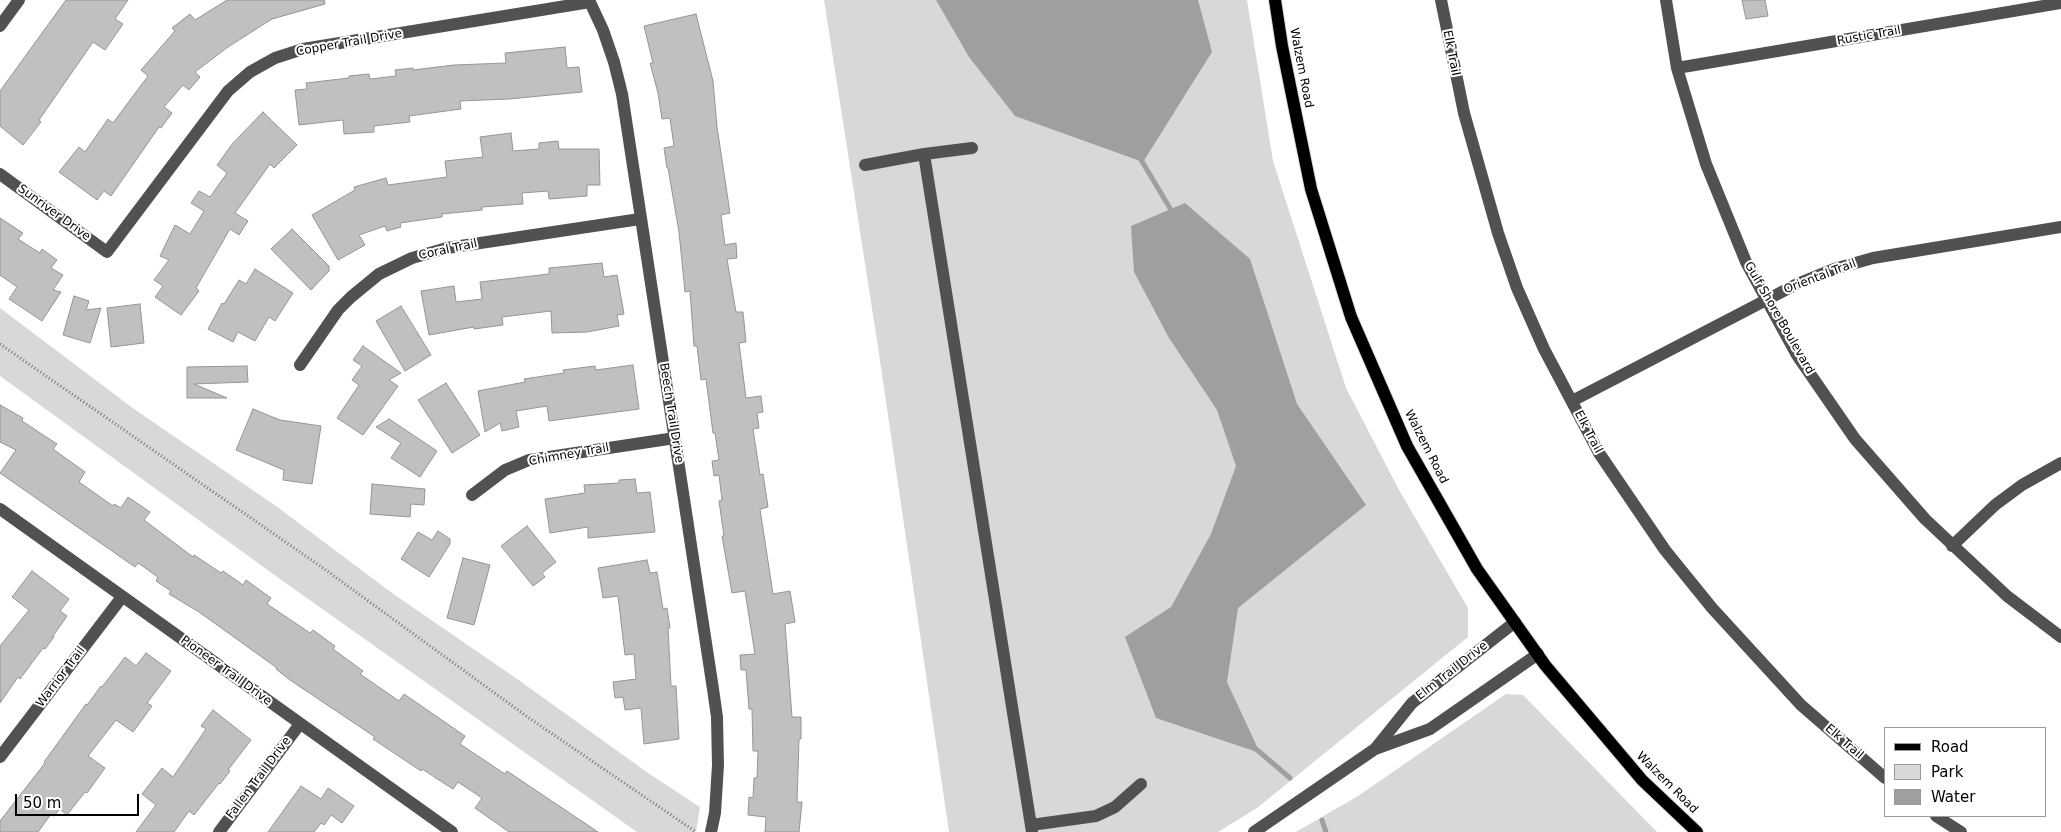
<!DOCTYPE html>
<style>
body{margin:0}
#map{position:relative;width:2061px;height:832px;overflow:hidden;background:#fff;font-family:"DejaVu Sans",sans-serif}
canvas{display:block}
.legend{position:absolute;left:1884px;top:727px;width:162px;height:90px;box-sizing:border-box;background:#fff;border:1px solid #999;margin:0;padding:6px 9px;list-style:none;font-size:15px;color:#000}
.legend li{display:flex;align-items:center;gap:10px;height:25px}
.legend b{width:25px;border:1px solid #999}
.scale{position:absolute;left:15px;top:794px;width:124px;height:22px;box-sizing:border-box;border:2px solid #000;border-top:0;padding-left:6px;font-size:15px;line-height:18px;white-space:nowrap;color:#000;-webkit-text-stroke:4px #fff;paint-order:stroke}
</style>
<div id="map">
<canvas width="2061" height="832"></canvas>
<ul class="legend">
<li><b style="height:6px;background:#000"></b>Road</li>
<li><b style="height:14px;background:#d8d8d8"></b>Park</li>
<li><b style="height:14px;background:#9f9f9f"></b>Water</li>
</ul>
<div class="scale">50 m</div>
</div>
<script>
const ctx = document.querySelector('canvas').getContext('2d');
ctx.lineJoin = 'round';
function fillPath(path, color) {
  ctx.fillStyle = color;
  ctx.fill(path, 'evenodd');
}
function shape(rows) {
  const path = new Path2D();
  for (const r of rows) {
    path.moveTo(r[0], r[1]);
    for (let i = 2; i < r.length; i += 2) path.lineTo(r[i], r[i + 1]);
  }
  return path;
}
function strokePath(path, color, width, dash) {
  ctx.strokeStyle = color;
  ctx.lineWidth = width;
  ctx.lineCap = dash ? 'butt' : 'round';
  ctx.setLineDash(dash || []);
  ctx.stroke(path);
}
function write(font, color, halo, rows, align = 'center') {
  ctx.font = font + ' "DejaVu Sans",sans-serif';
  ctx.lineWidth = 4;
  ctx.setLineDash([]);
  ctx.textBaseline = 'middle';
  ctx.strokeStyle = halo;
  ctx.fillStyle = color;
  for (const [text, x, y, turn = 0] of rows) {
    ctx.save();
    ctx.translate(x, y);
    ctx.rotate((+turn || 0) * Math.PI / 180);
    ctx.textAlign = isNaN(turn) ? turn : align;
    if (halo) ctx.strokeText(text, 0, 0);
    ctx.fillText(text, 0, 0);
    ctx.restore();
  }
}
const green = shape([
 [824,0,1247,0,1273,161,1346,388,1399,490,1468,608,1468,637,1257,808,1218,832,949,832,878,347],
 [0,308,134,409,276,506,392,593,520,681,648,773,700,807,696,832,637,832,280,579,0,376],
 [1506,694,1523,695,1657,832,1296,832,1358,796]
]);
const water = shape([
 [936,0,1198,0,1212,52,1143,162,1015,116,969,57],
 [1185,203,1250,259,1297,404,1366,505,1238,608,1227,682,1260,753,1156,718,1125,637,1171,607,1211,534,1236,466,1217,410,1169,338,1134,272,1131,226]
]);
const stream = shape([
 [1140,158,1174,215],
 [1256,749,1290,778],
 [1322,820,1326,832]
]);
const building = shape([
 [66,0,128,0,115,19,123,24,105,50,93,42,39,120,41,122,23,145,0,126,0,91,66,0],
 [227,0,324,0,325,4,272,19,228,47,195,72,200,77,189,90,183,85,164,107,172,113,161,128,159,127,111,196,104,191,97,200,59,172,79,147,85,152,108,119,113,123,148,76,141,70,175,31,172,28,190,14,195,20,227,0],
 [1742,0,1765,0,1768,16,1746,19,1742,0],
 [696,14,713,81,717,127,730,213,721,215,725,245,736,243,737,258,727,259,736,312,743,312,746,342,739,343,746,398,761,396,763,412,757,413,759,428,753,429,760,475,763,474,768,507,760,509,773,594,790,591,795,622,785,624,792,717,801,717,801,739,799,739,797,802,802,802,799,832,765,832,766,817,748,815,749,797,753,798,754,778,757,778,758,751,753,751,752,709,749,709,746,670,741,670,740,655,755,654,745,591,732,593,722,536,724,536,719,501,722,500,719,475,714,476,712,461,719,460,715,433,713,433,706,379,701,380,697,346,694,346,690,291,685,292,679,232,668,168,667,168,664,148,674,146,670,118,662,119,658,93,650,63,653,63,644,26,696,14],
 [565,47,567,68,579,67,582,92,509,99,460,101,461,109,409,116,410,122,374,126,374,132,344,134,343,120,299,125,295,90,307,89,306,83,349,78,349,76,369,74,370,79,396,76,395,70,413,68,413,70,454,65,506,63,505,53,565,47],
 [263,112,297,145,274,168,270,164,235,213,248,221,239,235,230,229,196,288,199,291,181,315,155,297,163,286,154,280,169,260,160,256,175,225,190,234,204,211,191,203,199,191,210,197,227,173,217,165,233,143,263,112],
 [511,133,513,151,539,149,539,143,558,141,559,149,599,149,600,185,587,185,587,196,549,199,548,191,522,193,523,204,482,207,482,210,442,214,442,217,400,223,401,227,387,231,385,226,359,235,365,245,338,260,312,215,355,190,354,187,386,178,388,185,447,177,445,161,483,157,480,137,511,133],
 [0,218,23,233,18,239,40,253,42,249,57,260,51,268,63,275,53,290,61,292,42,321,9,299,17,287,0,275,0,218],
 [292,229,329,266,329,271,311,290,271,249,292,229],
 [602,263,604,277,617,275,624,314,617,315,619,326,587,332,552,333,551,311,502,317,503,325,474,329,474,327,429,335,421,291,454,286,456,302,482,299,480,282,549,274,549,268,602,263],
 [255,269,293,293,275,321,269,317,255,341,238,332,233,342,208,329,222,303,224,304,239,280,246,284,255,269],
 [74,296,89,301,86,310,101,308,90,343,63,335,74,296],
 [140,304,144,343,111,347,107,308,140,304],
 [401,306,431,355,405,371,376,321,401,306],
 [363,346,401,373,389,380,398,386,363,435,337,418,359,385,352,380,362,366,353,360,363,346],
 [633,365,639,409,549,421,547,406,516,411,519,427,502,431,500,423,485,432,478,391,525,382,524,379,564,373,563,370,595,366,596,370,633,365],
 [247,366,248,382,194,384,227,398,187,398,187,367,247,366],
 [446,383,480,435,452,453,418,400,446,383],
 [0,405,23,418,22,421,57,444,53,449,85,472,79,482,113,506,114,504,121,508,128,497,150,512,144,520,193,557,194,555,221,573,223,571,243,585,246,580,271,598,267,604,310,633,313,630,335,646,333,649,363,671,360,674,399,701,404,694,465,736,460,744,505,774,507,771,598,832,509,832,475,808,482,798,458,782,453,789,422,769,421,771,373,739,375,737,290,680,276,669,277,668,199,612,169,594,171,591,156,581,158,577,138,563,135,567,0,473,16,450,0,442,0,405],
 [253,409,280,420,321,426,312,484,283,480,284,470,236,450,253,409],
 [389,419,437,451,420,477,391,458,401,443,376,427,389,419],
 [635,479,637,493,650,492,655,532,588,538,588,527,550,533,545,499,585,493,584,485,619,483,619,480,635,479],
 [372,484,425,489,424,505,411,504,410,517,370,514,372,484],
 [527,526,556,562,542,573,545,577,533,586,501,546,527,526],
 [438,531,450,539,450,544,429,577,401,559,418,532,432,540,438,531],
 [463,558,490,565,474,625,447,618,463,558],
 [647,560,650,573,657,572,663,609,667,608,670,628,668,628,671,686,676,686,679,739,644,744,641,708,625,710,623,697,615,698,613,682,636,679,634,654,625,655,618,596,603,598,598,568,647,560],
 [32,571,69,599,60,611,67,616,53,636,54,637,45,649,43,648,20,679,18,677,0,703,0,646,29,610,12,597,32,571],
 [146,653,171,671,147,703,152,706,133,732,116,720,88,756,105,768,87,793,85,792,67,815,60,809,54,816,51,814,38,832,0,832,0,821,45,763,44,762,86,704,87,705,101,686,102,687,125,657,136,666,146,653],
 [213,710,251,740,228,770,230,771,220,784,219,783,194,815,189,811,174,832,136,832,156,805,142,794,162,768,173,777,206,729,201,726,213,710],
 [301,786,321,799,328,788,354,806,342,823,331,815,324,825,321,823,314,832,268,832,301,786]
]);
const path = shape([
 [0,344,323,568,529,718,696,832]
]);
const minor = shape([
 [589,0,603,30,614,62,622,94,713,689,717,717,718,765,715,813,711,832],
 [1441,0,1464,113,1498,233,1517,288,1544,349,1599,453,1665,550,1712,608,1801,705,1885,778],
 [1666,0,1677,68,1706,164,1746,262,1797,355,1855,439,1925,519,2007,596,2061,637],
 [0,26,19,0],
 [1677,68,2061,3],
 [924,154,972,148],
 [865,165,924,154,1032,832],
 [0,174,107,252,228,91,250,72,275,58,303,49,590,2],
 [300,365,338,310,351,297,379,274,412,258,447,248,640,219],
 [1572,401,1797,284,1834,269,1873,258,2061,227],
 [472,495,505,470,529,460,675,438],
 [0,509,452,832],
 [1952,546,1995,505,2022,485,2061,463],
 [1375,749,1412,703,1515,622],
 [0,757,122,597],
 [1936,816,1961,832],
 [1031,825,1096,816,1115,807,1141,784],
 [219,832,300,724],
 [1254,832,1375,749,1430,729,1538,654]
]);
const major = shape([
 [1275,0,1282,46,1311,189,1351,317,1407,446,1477,569,1545,665,1642,780,1697,832]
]);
const streetNames = [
 ["Rustic Trail",1869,36,-10],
 ["Copper Trail Drive",349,43,-10],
 ["Elk Trail",1451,53,79],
 ["Walzem Road",1301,68,79],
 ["Sunriver Drive",54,213,36],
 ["Coral Trail",448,250,-12],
 ["Oriental Trail",1820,277,-21],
 ["Gulf Shore Boulevard",1779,318,60],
 ["Beech Trail Drive",671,413,81],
 ["Elk Trail",1588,432,62],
 ["Walzem Road",1426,447,63],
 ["Chimney Trail",569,455,-10],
 ["Pioneer Trail Drive",226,671,36],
 ["Elm Trail Drive",1452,671,-38],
 ["Warrior Trail",61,677,-53],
 ["Elk Trail",1844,742,41],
 ["Fallen Trail Drive",259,778,-53],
 ["Walzem Road",1667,783,45]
];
fillPath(green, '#d8d8d8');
fillPath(water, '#9f9f9f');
strokePath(stream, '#9f9f9f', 5);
fillPath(building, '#c0c0c0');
strokePath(building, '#959595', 1);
strokePath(major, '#dbdbdb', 14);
strokePath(path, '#737373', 3, [1, 2.5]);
strokePath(minor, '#515151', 12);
strokePath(major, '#000', 12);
write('12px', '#000', '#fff', streetNames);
</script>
